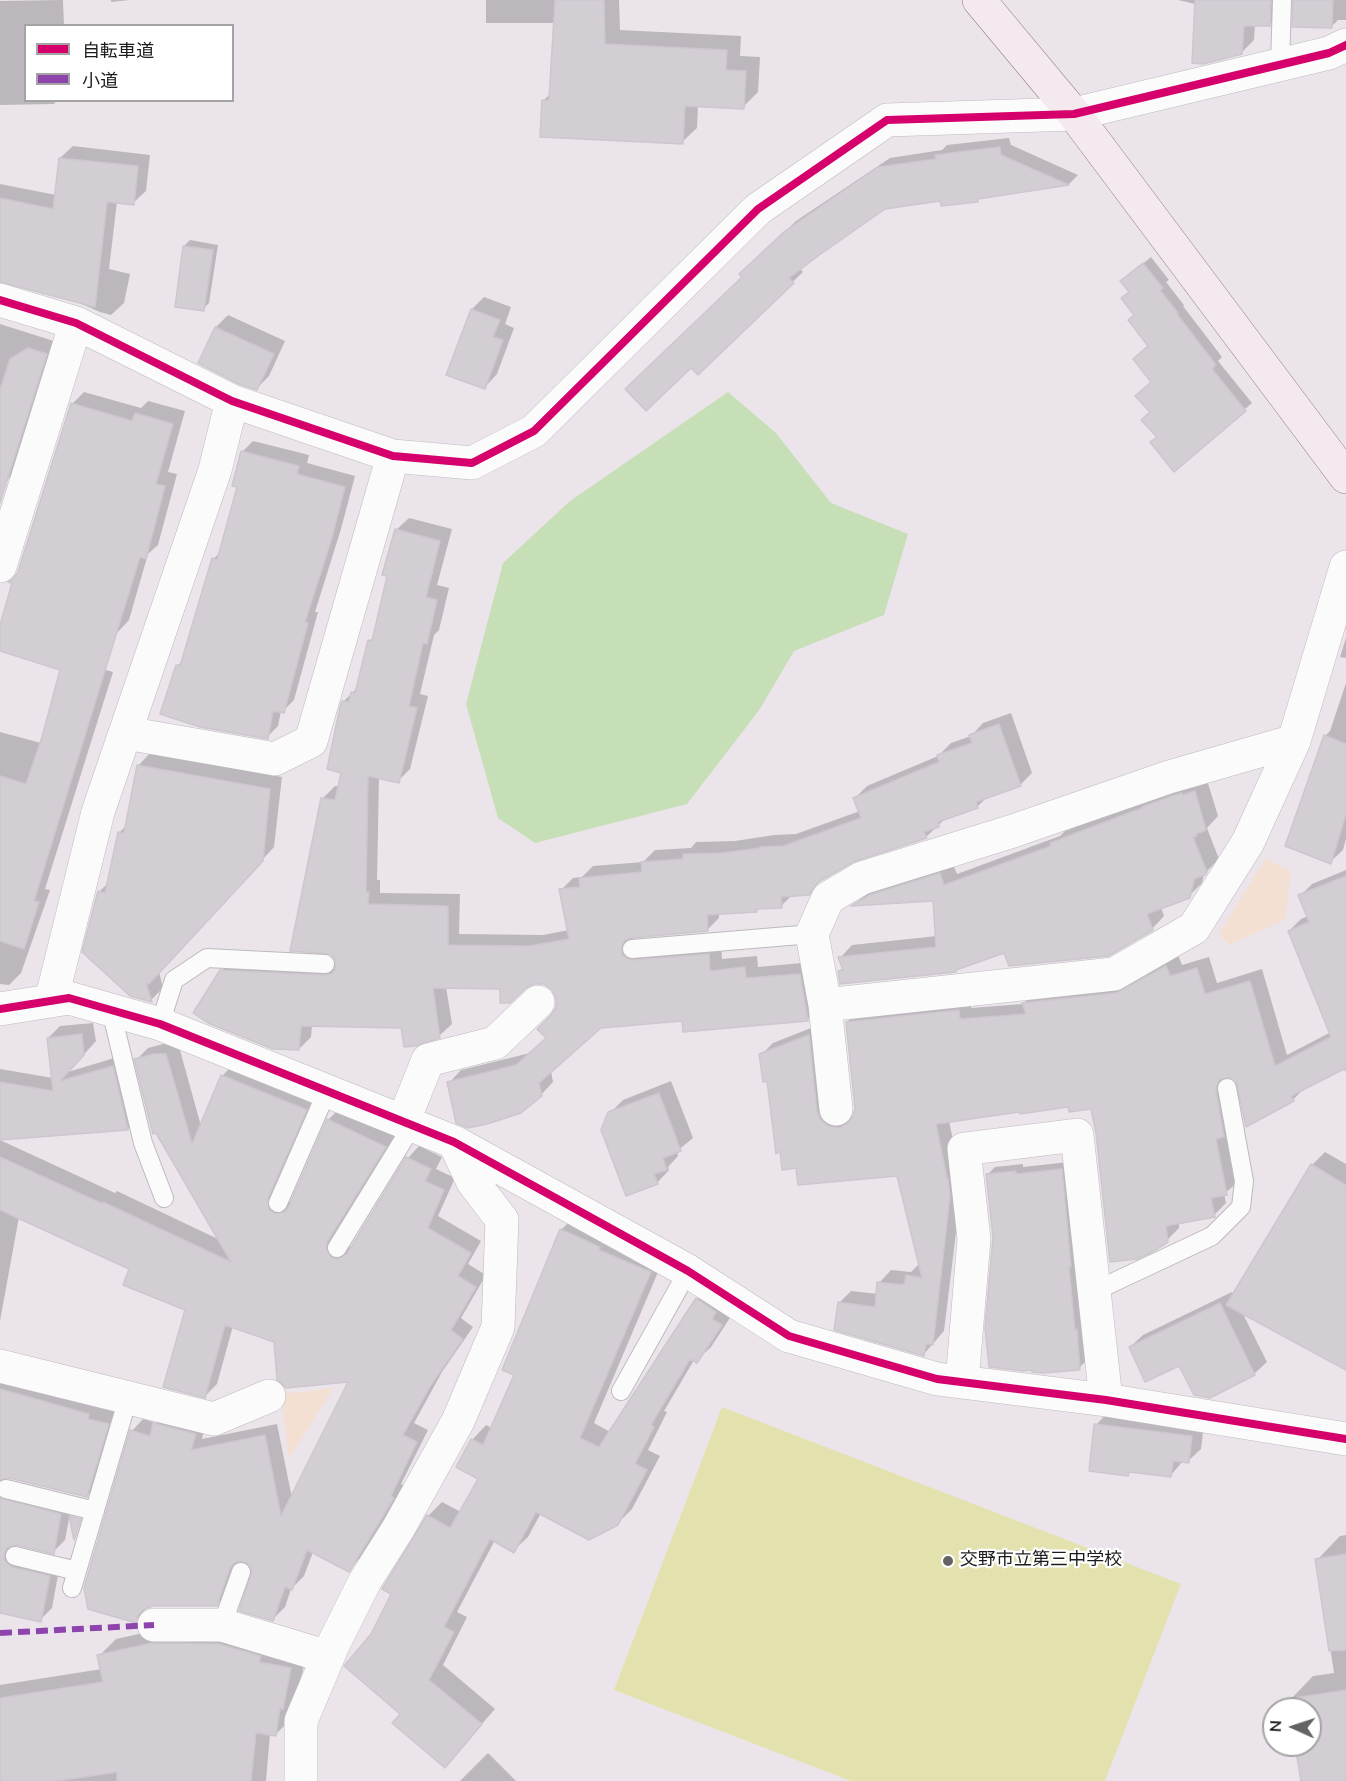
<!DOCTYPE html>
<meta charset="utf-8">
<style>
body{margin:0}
#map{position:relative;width:1346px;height:1781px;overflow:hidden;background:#ebe5eb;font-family:"Nunito Sans","Noto Sans JP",sans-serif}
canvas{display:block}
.legend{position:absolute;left:24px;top:24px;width:210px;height:78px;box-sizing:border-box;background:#fff;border:2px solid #a4a4a4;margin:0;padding:8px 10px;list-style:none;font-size:18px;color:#1c1c1c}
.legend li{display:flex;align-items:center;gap:12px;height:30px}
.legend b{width:30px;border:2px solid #a4a4a4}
.north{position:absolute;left:1262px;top:1697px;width:60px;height:60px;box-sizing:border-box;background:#fff;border:2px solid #a4a4a4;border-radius:50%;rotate:273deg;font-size:16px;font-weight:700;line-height:24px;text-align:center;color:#1c1c1c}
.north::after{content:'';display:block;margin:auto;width:21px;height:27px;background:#646264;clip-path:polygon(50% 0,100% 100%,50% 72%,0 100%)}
</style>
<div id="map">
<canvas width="1346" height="1781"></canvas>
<ul class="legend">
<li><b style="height:8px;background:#d6006c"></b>自転車道</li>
<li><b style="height:8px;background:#8e44ad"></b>小道</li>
</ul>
<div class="north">N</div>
</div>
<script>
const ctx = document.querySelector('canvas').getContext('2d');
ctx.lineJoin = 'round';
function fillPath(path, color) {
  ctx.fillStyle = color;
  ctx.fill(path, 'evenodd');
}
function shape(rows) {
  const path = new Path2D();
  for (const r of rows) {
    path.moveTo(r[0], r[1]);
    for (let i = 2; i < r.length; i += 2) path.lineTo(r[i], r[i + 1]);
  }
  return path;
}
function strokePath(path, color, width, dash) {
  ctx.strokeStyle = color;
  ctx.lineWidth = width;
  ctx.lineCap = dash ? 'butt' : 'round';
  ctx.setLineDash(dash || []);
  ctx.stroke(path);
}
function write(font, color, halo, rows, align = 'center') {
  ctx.font = font + ' "Nunito Sans","Noto Sans JP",sans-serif';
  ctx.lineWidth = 4.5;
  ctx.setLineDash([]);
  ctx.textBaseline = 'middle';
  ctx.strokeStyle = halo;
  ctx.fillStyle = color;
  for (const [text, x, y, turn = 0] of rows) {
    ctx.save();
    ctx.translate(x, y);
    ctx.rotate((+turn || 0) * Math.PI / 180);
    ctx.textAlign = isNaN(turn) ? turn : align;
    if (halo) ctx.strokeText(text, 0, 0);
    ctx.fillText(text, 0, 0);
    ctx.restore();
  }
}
const park = shape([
 [1265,859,1290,871,1286,919,1229,945,1219,934],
 [334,1388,289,1458,281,1394]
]);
const pitch = shape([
 [722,1407,1181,1584,1105,1781,851,1781,614,1690]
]);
const water = shape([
 [728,392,776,433,831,503,908,534,884,615,794,651,760,709,687,804,535,843,498,818,466,704,503,563,570,501]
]);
const shadow = shape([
 [63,0,64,26,26,26,26,100,57,100,54,104,0,105,0,1],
 [111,0,130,0,111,2],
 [486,0,619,0,620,30,741,36,740,56,760,57,758,92,743,107,698,105,697,128,682,142,544,100,551,93,555,23,486,23],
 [1178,0,1282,0,1282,12,1269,25,1255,24,1254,40,1241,53,1195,4],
 [1294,0,1346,0,1346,20,1338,20,1332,26],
 [1009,138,1011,145,1078,175,1069,184,981,197,977,201,942,199,885,208,799,268,803,272,698,373,744,277,741,274,796,221,890,158,942,150,947,145],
 [73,146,150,155,146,191,133,203,117,201,109,269,130,274,124,303,111,315,100,312,75,301,0,281,0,184,56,195,60,158],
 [190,240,218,245,209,303,203,309,184,246],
 [1151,257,1169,280,1166,282,1184,305,1183,306,1222,357,1218,361,1252,403,1174,470,1158,436,1152,412,1153,381,1149,345,1136,314,1130,291,1122,281],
 [484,297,511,307,505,324,514,328,497,374,485,387,448,374,472,309],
 [228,315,285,341,269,376,257,388,216,327],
 [0,324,57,342,18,469,6,481,0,480],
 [84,392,141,408,148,401,185,411,168,472,177,474,158,545,148,554,129,620,117,633,72,404],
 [253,441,309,455,307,463,355,476,341,529,315,612,318,612,294,700,283,711,281,711,278,726,267,737,177,666,183,660,213,559,221,552,239,486,242,452],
 [409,518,452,529,437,585,449,588,439,630,434,635,420,694,428,696,410,769,398,781,379,777,377,880,380,880,380,893,460,894,459,934,543,935,569,930,561,890,573,878,582,877,593,866,643,862,655,850,691,848,696,842,735,841,774,835,796,834,860,811,855,798,867,786,938,756,951,743,971,736,983,723,1011,713,1032,773,1020,785,988,796,977,807,947,817,926,837,852,860,824,877,808,894,792,895,781,906,759,907,756,910,719,913,719,918,707,930,634,936,634,943,721,942,722,959,757,956,758,967,812,962,819,1007,807,1020,683,1019,600,1026,551,1071,553,1082,541,1095,449,1083,461,1070,530,1053,547,1038,557,1008,558,998,553,988,544,983,501,987,446,987,452,1024,439,1036,402,1026,312,1025,311,1037,299,1049,222,971,234,958,337,964,323,798,335,786,340,787,343,772,343,702,358,687,369,641,375,636,396,530],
 [1346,638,1346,658,1340,657],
 [74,661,113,672,45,889,50,890,21,973,9,985,0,984,0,732,41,743],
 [1346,683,1346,839,1343,850,1330,862,1325,736,1330,731],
 [150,753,282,777,274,847,159,972,163,988,151,1000,99,892,109,882,119,833,127,825,138,766],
 [1207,780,1218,816,1207,828,1219,859,1204,874,1202,883,1189,896,1161,907,1164,916,1152,929,1005,951,839,971,844,967,840,958,852,945,937,936,934,900,855,904,866,894,952,862,957,874,1060,836,1065,831,1153,797],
 [1346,870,1346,1066,1305,1087,1293,1100,1237,1080,1231,1076,1227,1076,1236,1123,1239,1181,1224,1194,1226,1203,1214,1215,1179,1222,1179,1228,1167,1240,1097,1133,1092,1108,1070,1106,1021,1110,949,1121,962,1183,944,1331,924,1354,839,1303,851,1291,878,1294,879,1283,891,1270,911,1272,920,1263,898,1174,797,1166,761,1055,773,1043,821,1024,840,1114,852,1116,855,1115,856,1108,847,1022,859,1010,971,998,971,1008,1023,1004,1036,991,1178,955,1182,965,1209,957,1217,983,1262,969,1287,1055,1331,1032,1289,931,1301,919,1308,916,1300,896,1312,884],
 [93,1023,96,1041,68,1072,124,1055,139,1117,128,1129,0,1138,0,1069,53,1078,48,1038,60,1026],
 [167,1043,178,1043,201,1126,222,1076,234,1064,317,1098,286,1202,293,1202,328,1120,340,1108,397,1135,344,1247,353,1247,408,1158,419,1146,442,1157,436,1169,455,1178,438,1216,481,1241,468,1264,486,1275,461,1318,473,1327,442,1372,414,1423,428,1430,401,1484,405,1486,360,1558,348,1570,313,1552,304,1576,291,1589,285,1607,273,1619,250,1563,240,1559,228,1593,216,1605,153,1605,148,1606,135,1622,132,1431,143,1419,156,1423,167,1412,206,1422,202,1439,277,1424,292,1498,351,1380,275,1341,233,1326,217,1384,205,1396,187,1309,131,1268,19,1217,0,1321,0,1140,115,1193,117,1191,220,1240,136,1060,148,1048],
 [671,1081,693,1138,677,1151,678,1156,668,1167,669,1170,657,1183,610,1113,623,1100],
 [1325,1152,1346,1164,1346,1336,1242,1312,1267,1362,1254,1374,1180,1364,1130,1347,1143,1335,1232,1292,1234,1294,1312,1165],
 [1069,1162,1087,1360,1079,1368,994,1237,987,1175,995,1167,1023,1164,1023,1167],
 [576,1215,664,1258,594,1423,610,1432,697,1299,711,1285,735,1310,711,1347,696,1361,694,1360,664,1411,667,1412,648,1450,660,1456,632,1509,617,1524,541,1513,528,1537,513,1551,495,1540,457,1612,467,1617,443,1665,495,1709,445,1766,402,1714,372,1634,428,1516,442,1502,461,1512,480,1478,472,1440,486,1425,492,1428,516,1375,561,1230],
 [0,1372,119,1413,98,1484,87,1496,7,1477,7,1481,72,1503,65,1540,53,1552,15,1544,16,1548,60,1564,52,1608,40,1620,0,1612],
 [1108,1412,1204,1424,1201,1449,1188,1461,1183,1461,1171,1475,1131,1471,1128,1474,1096,1425],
 [1346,1535,1346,1781,1302,1781,1297,1745,1310,1745,1310,1709,1291,1709,1290,1700,1313,1676,1334,1673,1317,1560,1340,1536],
 [170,1627,307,1652,292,1718,275,1735,270,1734,266,1781,0,1781,0,1685,102,1669,99,1656,116,1639],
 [488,1753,516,1781,460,1781]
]);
const building = shape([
 [555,0,604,0,605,44,727,50,726,70,746,71,744,109,685,106,683,144,540,137,542,100,549,100,555,0],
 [1195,0,1271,0,1270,26,1244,26,1242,54,1203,64,1192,63,1195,0],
 [1293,0,1333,0,1332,28,1292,27,1293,0],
 [1000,147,1001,155,1069,185,978,199,978,202,941,206,940,201,885,209,818,256,789,278,794,283,698,375,691,368,646,411,625,389,742,277,739,274,785,231,878,167,936,159,935,155,1000,147],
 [59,158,138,166,134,205,107,202,95,307,0,282,0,198,53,209,59,158],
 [183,246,213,250,204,311,175,307,183,246],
 [1143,263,1163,288,1160,290,1178,313,1177,314,1216,365,1212,369,1246,411,1174,472,1150,442,1157,437,1141,420,1150,412,1135,396,1151,382,1133,359,1148,346,1128,320,1134,315,1121,298,1129,292,1120,281,1143,263],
 [471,309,500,320,493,337,503,340,485,389,446,375,471,309],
 [215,327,274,354,257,390,239,384,198,363,215,327],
 [28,348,47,354,0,503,0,390,10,359,28,348],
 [71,403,132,421,135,413,173,424,156,484,165,486,146,559,140,557,34,901,39,902,24,949,0,941,0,776,26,784,42,737,60,670,0,651,0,625,12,583,8,582,13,579,18,572,71,403],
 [241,451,299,466,297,474,345,487,331,541,305,622,308,623,284,713,273,711,268,739,200,727,160,714,176,665,180,666,212,558,217,560,237,487,232,486,241,451],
 [395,529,440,541,426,597,437,600,427,644,423,643,409,706,417,708,399,783,368,776,366,892,369,892,368,904,448,906,448,945,529,946,569,939,559,889,580,887,579,878,642,872,641,862,683,859,683,854,722,853,760,848,760,847,783,846,861,818,853,798,939,762,937,755,972,743,969,735,999,724,1021,786,976,802,978,808,938,822,939,827,924,832,927,838,853,862,818,882,809,895,781,897,782,908,756,909,757,912,707,915,708,931,631,938,625,940,622,945,622,955,632,960,709,954,710,971,745,967,746,978,800,974,808,1021,683,1032,682,1021,601,1028,539,1083,542,1096,521,1113,487,1124,468,1128,456,1123,447,1082,516,1065,546,1038,537,1029,551,1015,556,1008,556,998,552,990,544,984,534,984,526,988,510,1003,500,1003,500,989,433,988,440,1038,416,1046,404,1047,401,1028,301,1026,299,1050,273,1049,208,1023,193,1013,220,970,324,975,331,974,335,970,335,959,331,954,290,951,321,798,335,800,341,773,327,769,340,707,342,701,349,702,351,692,355,693,368,640,372,641,387,576,382,575,395,529],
 [1324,735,1346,744,1346,814,1331,864,1285,846,1324,735],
 [137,765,270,789,263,861,149,984,146,983,152,1002,130,996,82,952,98,891,105,893,118,832,124,833,137,765],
 [1195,791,1206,830,1196,834,1197,836,1193,837,1207,872,1205,875,1194,879,1190,898,1147,914,1153,930,1108,956,1009,966,1004,953,956,970,956,972,840,984,838,971,843,970,838,957,936,947,933,901,851,906,870,895,940,873,944,885,1051,846,1050,843,1142,808,1142,807,1175,795,1182,793,1183,795,1195,791],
 [1346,876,1346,1071,1344,1069,1291,1096,1294,1101,1246,1127,1236,1081,1230,1077,1219,1080,1216,1090,1224,1137,1216,1139,1227,1195,1211,1198,1215,1217,1166,1226,1168,1242,1154,1251,1137,1259,1110,1262,1096,1133,1091,1109,1069,1112,1068,1107,1020,1114,1019,1112,936,1124,947,1178,948,1178,950,1196,933,1345,926,1344,924,1356,834,1330,838,1302,875,1307,877,1282,904,1285,906,1275,922,1278,897,1176,798,1185,796,1168,782,1170,780,1151,776,1154,767,1081,763,1082,759,1054,809,1035,817,1112,821,1120,828,1126,839,1128,847,1124,853,1116,855,1108,846,1022,959,1010,960,1019,1026,1014,1022,1003,1116,993,1166,966,1170,976,1197,968,1205,994,1250,981,1275,1066,1331,1037,1288,931,1309,922,1298,895,1346,876],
 [82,1034,84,1055,60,1081,113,1066,128,1130,0,1140,0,1082,53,1091,47,1038,82,1034],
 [154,1054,166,1054,192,1144,221,1075,307,1110,268,1198,269,1209,274,1213,284,1212,288,1208,327,1119,386,1147,327,1242,326,1248,331,1257,337,1259,347,1254,406,1157,431,1169,425,1181,444,1190,428,1228,471,1253,458,1276,476,1287,451,1330,463,1339,431,1385,403,1435,417,1442,391,1496,394,1498,349,1572,307,1550,292,1590,285,1587,273,1621,239,1611,252,1571,249,1564,240,1561,234,1563,230,1568,217,1606,153,1606,144,1609,138,1615,136,1623,88,1609,84,1588,130,1430,150,1436,153,1423,196,1434,191,1450,265,1435,281,1516,348,1382,286,1388,277,1380,274,1342,225,1325,205,1398,163,1387,185,1310,123,1285,129,1269,0,1210,0,1157,103,1204,103,1202,231,1262,156,1133,153,1134,134,1059,154,1054],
 [659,1093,681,1151,663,1158,667,1170,654,1174,658,1184,626,1196,601,1130,608,1112,659,1093],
 [1311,1164,1346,1185,1346,1370,1226,1305,1311,1164],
 [1062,1169,1071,1267,1069,1267,1075,1330,1077,1329,1080,1370,1043,1373,1032,1372,1032,1370,1023,1371,989,1367,985,1328,993,1237,986,1174,1016,1171,1016,1174,1062,1169],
 [560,1229,600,1247,599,1250,651,1272,580,1438,599,1447,696,1298,716,1312,712,1319,722,1325,697,1363,690,1359,651,1425,654,1427,635,1464,647,1470,618,1525,589,1540,536,1512,514,1553,490,1539,444,1627,454,1632,429,1680,482,1724,445,1768,392,1723,400,1714,344,1666,371,1634,391,1594,382,1589,427,1515,450,1528,478,1479,456,1467,471,1439,483,1445,514,1375,502,1370,560,1229],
 [1220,1303,1255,1375,1210,1398,1194,1395,1179,1366,1145,1382,1129,1347,1220,1303],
 [0,1389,89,1414,88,1419,109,1424,87,1497,9,1478,0,1480,0,1389],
 [1094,1424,1192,1436,1189,1463,1173,1461,1171,1477,1129,1472,1128,1476,1089,1471,1094,1424],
 [0,1498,61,1514,54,1554,17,1545,7,1548,4,1554,4,1560,12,1567,50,1576,41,1622,0,1613,0,1498],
 [69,1516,81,1519,74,1540,69,1516],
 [1346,1554,1346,1650,1329,1651,1315,1559,1346,1554],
 [152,1643,219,1644,261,1656,259,1662,291,1668,283,1709,280,1708,276,1736,256,1733,251,1781,117,1781,117,1772,58,1781,0,1781,0,1698,103,1682,97,1655,152,1643],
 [1346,1690,1346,1781,1301,1781,1295,1745,1310,1745,1310,1709,1290,1709,1288,1699,1346,1690]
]);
const lane = shape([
 [1280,65,1282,0],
 [632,949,812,934],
 [111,1010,143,1143,164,1198],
 [160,1024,174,980,207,958,325,964],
 [278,1203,327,1091],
 [337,1248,412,1126],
 [1095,1291,1212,1236,1241,1207,1244,1181,1227,1088],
 [621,1391,688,1271],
 [6,1489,95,1511],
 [15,1556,77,1571],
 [72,1588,128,1398],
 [222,1625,241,1572]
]);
const street = shape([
 [0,300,76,323,232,401,393,456,472,463,534,431,758,209,887,120,1074,114,1329,53,1346,45],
 [0,566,76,323],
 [126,733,275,759,311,741,393,456],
 [51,1001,98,812,215,470,232,401],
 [825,1005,1114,974,1194,928,1248,842,1294,741,1346,567],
 [0,1009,69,998,160,1024,454,1142,688,1271,789,1336,937,1379,1106,1400,1346,1439],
 [836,1109,825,1005,812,934,828,898,862,878,1013,831,1169,777,1294,741],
 [403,1122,428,1060,495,1043,538,1002],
 [0,1366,214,1419,269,1396],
 [962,1382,974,1239,964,1149,1077,1135,1106,1400],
 [154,1625,222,1625,328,1657],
 [301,1781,301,1721,333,1645,365,1581,398,1529,458,1421,498,1327,502,1220,473,1182,454,1142]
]);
const secondary = shape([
 [979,0,1074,114,1346,477]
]);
const quiet = shape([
 [0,1633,154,1625]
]);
const cycleway = shape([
 [0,300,76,323,232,401,393,456,472,463,534,431,758,209,887,120,1074,114,1329,53,1346,45],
 [0,1009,69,998,160,1024,454,1142,688,1271,789,1336,937,1379,1106,1400,1346,1439]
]);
const markers = [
 [948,1561,6,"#646264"]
];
const poiNames = [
 ["交野市立第三中学校",960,1561]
];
fillPath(park, '#f3e0d2');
fillPath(pitch, '#e3e2af');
fillPath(water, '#c7dfb7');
fillPath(shadow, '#0003');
fillPath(building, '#d3ced4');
strokePath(building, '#cdc6ce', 1.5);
strokePath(lane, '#bcbabc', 20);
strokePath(street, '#bcbabc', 34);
strokePath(secondary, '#957d8a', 34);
strokePath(lane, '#fcfbfc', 18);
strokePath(street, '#fcfbfc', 33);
strokePath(secondary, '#f3e9ee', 33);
strokePath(quiet, '#8e44ad', 6, [12, 6]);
strokePath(cycleway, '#d6006c', 8);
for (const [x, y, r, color] of markers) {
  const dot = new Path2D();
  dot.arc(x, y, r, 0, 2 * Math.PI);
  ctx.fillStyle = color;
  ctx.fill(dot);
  strokePath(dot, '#fff', 2);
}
write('18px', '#1c1c1c', '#fff', poiNames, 'left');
</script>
